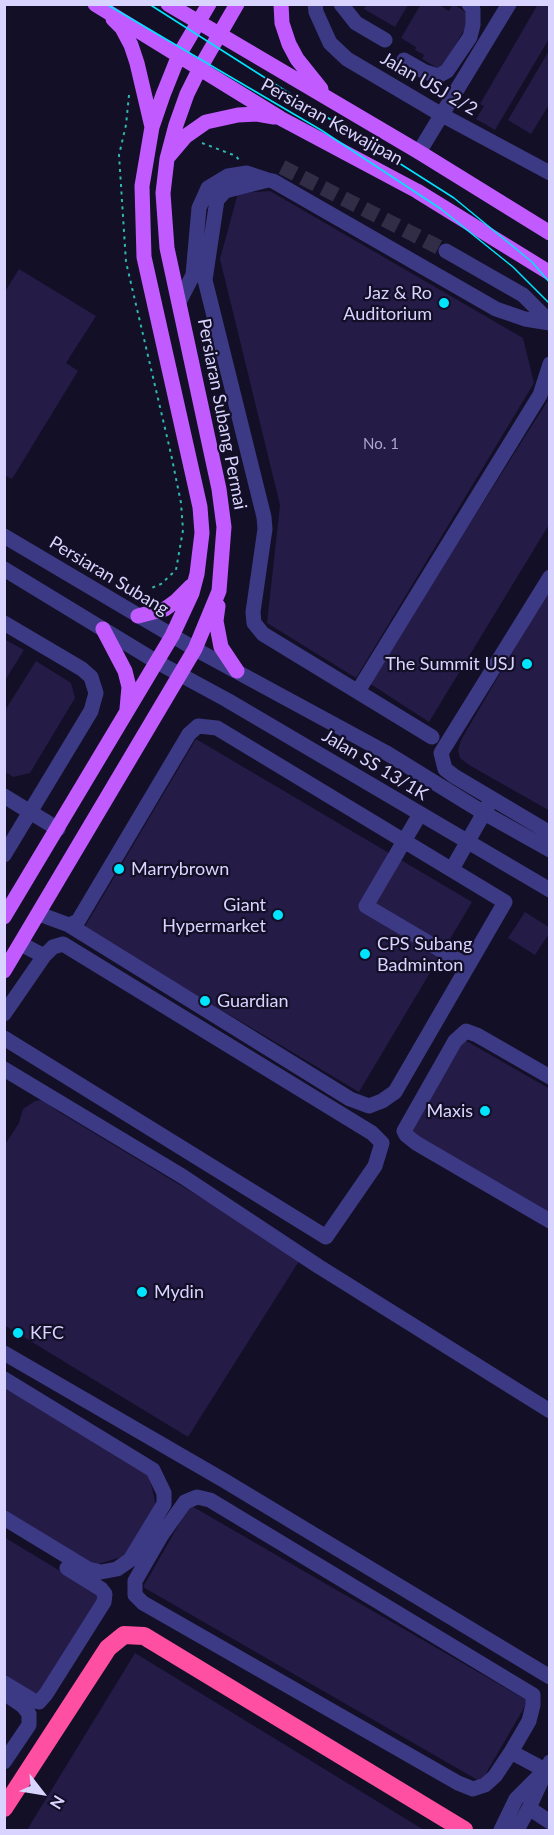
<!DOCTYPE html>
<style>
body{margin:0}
#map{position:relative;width:554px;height:1835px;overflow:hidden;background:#130f26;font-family:Lato,sans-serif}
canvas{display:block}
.frame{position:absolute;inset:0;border:6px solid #d9d4ff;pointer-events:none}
.north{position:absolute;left:12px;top:1763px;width:60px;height:60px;-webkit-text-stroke:4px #130f26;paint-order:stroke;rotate:121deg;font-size:16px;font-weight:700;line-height:24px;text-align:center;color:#d9d4ff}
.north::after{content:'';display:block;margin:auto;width:21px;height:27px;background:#d9d4ff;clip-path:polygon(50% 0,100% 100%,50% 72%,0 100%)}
</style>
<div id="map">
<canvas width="554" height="1835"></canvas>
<div class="frame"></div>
<div class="north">N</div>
</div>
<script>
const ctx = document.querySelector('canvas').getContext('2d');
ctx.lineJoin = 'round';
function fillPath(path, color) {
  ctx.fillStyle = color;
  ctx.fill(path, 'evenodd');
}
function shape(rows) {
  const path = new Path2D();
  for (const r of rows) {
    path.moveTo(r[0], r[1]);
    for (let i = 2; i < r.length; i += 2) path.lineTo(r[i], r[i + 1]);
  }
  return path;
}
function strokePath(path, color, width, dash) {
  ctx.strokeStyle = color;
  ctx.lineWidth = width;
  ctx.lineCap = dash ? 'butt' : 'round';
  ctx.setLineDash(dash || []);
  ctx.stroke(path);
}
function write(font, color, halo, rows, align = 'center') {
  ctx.font = font + ' Lato,sans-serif';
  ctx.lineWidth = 4.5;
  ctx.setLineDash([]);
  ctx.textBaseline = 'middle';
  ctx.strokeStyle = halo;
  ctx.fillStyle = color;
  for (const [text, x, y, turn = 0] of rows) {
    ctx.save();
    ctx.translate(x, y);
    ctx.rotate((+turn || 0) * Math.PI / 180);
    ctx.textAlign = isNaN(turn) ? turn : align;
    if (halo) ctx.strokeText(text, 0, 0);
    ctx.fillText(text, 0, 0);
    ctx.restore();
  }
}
const building = shape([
 [421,4,438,4,449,11,453,4,472,16,441,70,422,59,424,55,415,50,416,47,401,38],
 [538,4,550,4,550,37,495,130,476,119,484,106,480,104],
 [366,5,408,5,395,27,364,9],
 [550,49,550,103,531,134,508,120],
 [270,191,523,338,534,383,356,678,267,623,280,505,220,259,238,193],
 [19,269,96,316,66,363,78,371,12,479,4,475,4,293],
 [550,397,550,523,429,722,369,683],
 [550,588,550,811,469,765,460,758,458,750,461,740],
 [4,639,24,650,4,682],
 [36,661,71,683,75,698,30,773,13,777,4,771,4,712],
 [196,739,472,902,359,1092,84,928],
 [525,912,550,928,550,932,535,955,508,938],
 [463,1039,550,1089,550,1216,408,1133],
 [43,1100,59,1112,301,1258,188,1437,4,1325,4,1146,19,1123,23,1109,35,1101],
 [4,1388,149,1475,156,1506,125,1556,95,1565,4,1511],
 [190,1505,528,1701,481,1782,143,1587],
 [4,1537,100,1595,37,1697,4,1677],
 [135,1653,424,1830,27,1830]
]);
const minorTunnel = shape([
 [282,167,446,251]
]);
const path = shape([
 [129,95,126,125,119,155,126,262,171,454,181,503,183,530,176,570,161,584,149,589],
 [202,143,236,156,239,160]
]);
const minor = shape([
 [315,4,316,12,330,43,347,59,442,115,550,173],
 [341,4,356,23,385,40],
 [404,60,425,72,438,76,447,71,470,37,473,25,473,9,469,4],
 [419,152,509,4],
 [446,251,523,295,550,322],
 [179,302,193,275,199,208,208,188,228,176,247,173,268,180],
 [4,536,195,649,385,752,484,813,550,850],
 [4,569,157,662,227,700,550,890],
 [550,577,441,753,445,769,454,776,550,833],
 [4,623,82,669,91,677,96,693,91,711,4,855],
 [358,691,540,395,550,364],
 [432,737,263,634,254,623,253,612,265,529,264,517,205,280,217,200,225,191,268,180,273,181,496,309,525,319,550,323],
 [4,796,58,829],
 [420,814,366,906,468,966],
 [452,869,489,804],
 [39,914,69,925,350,1099,369,1106,382,1101,395,1092,505,902,217,728,198,726,189,734,78,921,69,925],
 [21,944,44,956],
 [4,1014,44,956,53,947,63,944,372,1133,382,1143,375,1166,326,1237,4,1038],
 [4,1069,182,1176,318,1266,550,1411],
 [550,1077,477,1035,466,1031,455,1041,404,1131,406,1135,416,1143,550,1221],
 [4,1353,225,1481,550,1677],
 [4,1379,153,1470,164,1493,164,1504,130,1560,117,1569,101,1572,88,1569,4,1518],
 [4,1683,34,1701,39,1702,46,1694,104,1602,105,1594,101,1589,67,1568],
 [511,1752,529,1721,533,1705,533,1695,210,1500,197,1497,185,1502,161,1536,135,1581,135,1595,143,1603,458,1783,473,1789,485,1785,495,1776,511,1752,545,1770],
 [4,1762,29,1725,29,1714,23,1706,10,1697],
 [529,1808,550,1822],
 [501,1830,516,1799,538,1777],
 [517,1830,529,1808,550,1762]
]);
const major = shape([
 [95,4,280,118,417,191,550,273],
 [168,4,419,152,550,233],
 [281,4,282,23,289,44,297,59,321,89],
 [113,19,122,28,131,45,137,63,152,127],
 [169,156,186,136,206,122,238,115,257,114,274,117],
 [218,606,216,621,221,647,237,671],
 [138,616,165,609,176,601,191,586],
 [103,629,125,671,129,687,127,709],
 [4,917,172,636,192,593,197,574,202,533,200,507,144,257,142,186,152,127,163,95,179,55,209,4],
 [4,971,195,649,219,591,224,527,219,489,167,248,163,193,167,159,176,125,187,94,200,68,237,4]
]);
const highway = shape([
 [4,1808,108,1648,124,1635,144,1636,464,1830]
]);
const tram = shape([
 [106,4,321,130,441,209,513,267,550,304],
 [149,4,454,198,532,262,550,283]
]);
const markers = [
 [444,303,6,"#00e5ff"],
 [527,664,6,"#00e5ff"],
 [119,869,6,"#00e5ff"],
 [278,915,6,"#00e5ff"],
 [365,954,6,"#00e5ff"],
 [205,1001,6,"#00e5ff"],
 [485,1111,6,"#00e5ff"],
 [142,1292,6,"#00e5ff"],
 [18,1333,6,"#00e5ff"]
];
const numberNames = [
 ["No. 1",381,444]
];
const streetNames = [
 ["Jalan USJ 2/2",429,84,30],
 ["Persiaran Kewajipan",332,122,29],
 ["Persiaran Subang Permai",222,414,79],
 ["Persiaran Subang",109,576,31],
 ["Jalan SS 13/1K",375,765,31]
];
const poiNames = [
 ["Jaz & Ro",432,293,"right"],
 ["Auditorium",432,314,"right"],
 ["The Summit USJ",515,664,"right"],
 ["Marrybrown",131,869],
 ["Giant",266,905,"right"],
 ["Hypermarket",266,926,"right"],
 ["CPS Subang",377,944],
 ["Badminton",377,965],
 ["Guardian",217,1001],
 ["Maxis",473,1111,"right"],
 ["Mydin",154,1292],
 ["KFC",30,1333]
];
fillPath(building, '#241b47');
strokePath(minorTunnel, '#312d47', 15, [15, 8]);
strokePath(path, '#2fb8b0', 2, [3, 4.5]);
strokePath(minor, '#3d3a85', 15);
strokePath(major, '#c25bff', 15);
strokePath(highway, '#ff4fa3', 18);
strokePath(tram, '#00e5ff', 1.5);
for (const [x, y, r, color] of markers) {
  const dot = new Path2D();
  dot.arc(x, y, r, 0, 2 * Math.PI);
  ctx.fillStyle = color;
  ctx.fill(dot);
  strokePath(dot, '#130f26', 2);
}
write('15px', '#aca6d1', null, numberNames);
write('18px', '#d9d4ff', '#130f26', streetNames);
write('18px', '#d9d4ff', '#130f26', poiNames, 'left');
</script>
